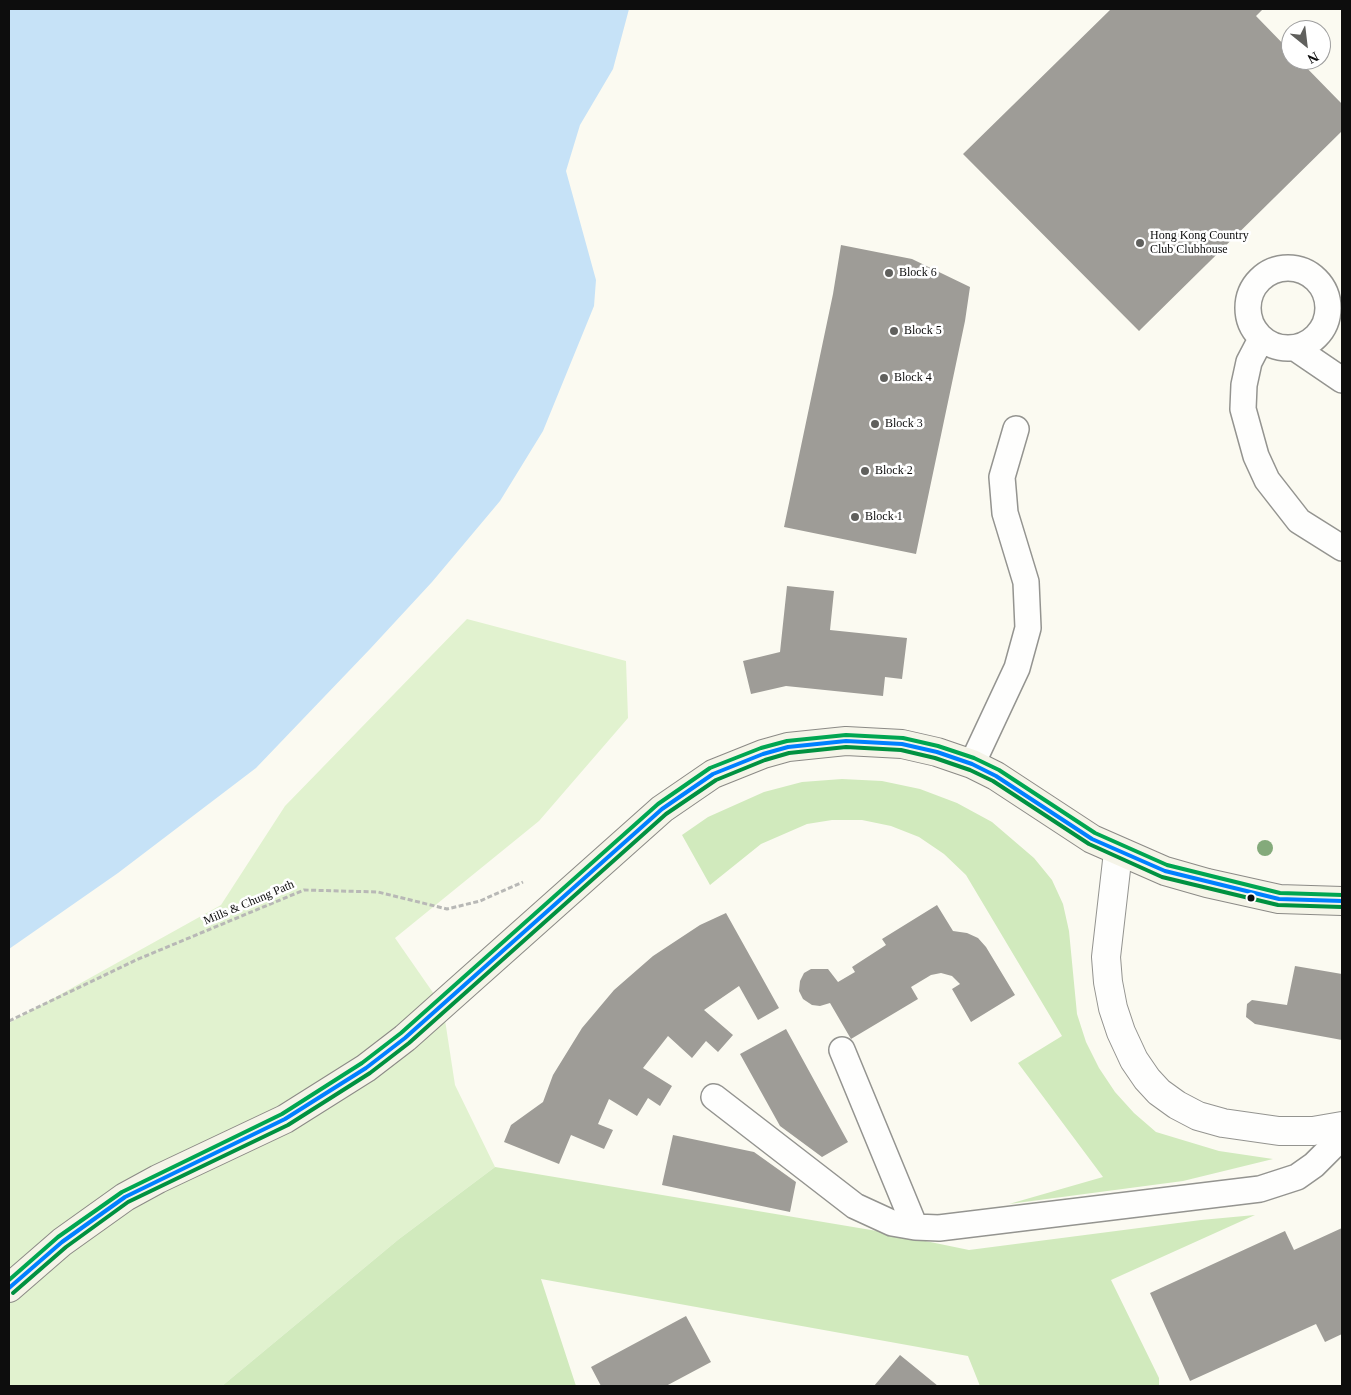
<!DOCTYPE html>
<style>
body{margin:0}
#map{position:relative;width:1351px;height:1395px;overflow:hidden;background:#fbfaf1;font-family:Georgia,serif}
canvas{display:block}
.frame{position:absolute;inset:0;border:10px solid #0d0d0d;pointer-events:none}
.north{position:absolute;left:1281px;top:20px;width:50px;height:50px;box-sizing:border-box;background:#fff;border:1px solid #9e9e9e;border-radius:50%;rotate:151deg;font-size:14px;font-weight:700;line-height:20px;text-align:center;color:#0d0d0d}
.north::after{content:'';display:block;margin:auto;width:18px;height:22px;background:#60605d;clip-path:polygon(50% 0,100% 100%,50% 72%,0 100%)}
</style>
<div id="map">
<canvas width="1351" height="1395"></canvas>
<div class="frame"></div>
<div class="north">N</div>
</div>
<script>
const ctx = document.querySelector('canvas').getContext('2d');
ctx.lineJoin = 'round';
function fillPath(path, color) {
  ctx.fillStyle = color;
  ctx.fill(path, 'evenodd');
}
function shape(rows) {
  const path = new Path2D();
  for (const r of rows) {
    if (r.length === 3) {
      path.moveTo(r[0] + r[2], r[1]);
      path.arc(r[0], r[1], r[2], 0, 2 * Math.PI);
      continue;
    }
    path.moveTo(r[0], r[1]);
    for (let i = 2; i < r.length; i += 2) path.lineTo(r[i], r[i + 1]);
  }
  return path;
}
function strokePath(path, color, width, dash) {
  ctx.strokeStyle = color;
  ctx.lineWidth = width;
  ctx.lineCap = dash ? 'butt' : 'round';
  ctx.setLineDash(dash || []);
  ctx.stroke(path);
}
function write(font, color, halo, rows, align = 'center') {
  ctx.font = font + ' Georgia,serif';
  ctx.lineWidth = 5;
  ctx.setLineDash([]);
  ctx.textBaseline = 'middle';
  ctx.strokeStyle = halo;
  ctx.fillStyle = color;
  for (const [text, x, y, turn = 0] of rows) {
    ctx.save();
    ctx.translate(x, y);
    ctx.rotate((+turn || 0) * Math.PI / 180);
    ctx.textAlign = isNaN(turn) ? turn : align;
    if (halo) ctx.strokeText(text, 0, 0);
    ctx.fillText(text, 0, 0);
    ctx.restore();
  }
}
const green = shape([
 [467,619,626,661,628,718,539,821,395,938,443,1007,455,1085,495,1167,399,1239,222,1386,9,1386,9,1023,221,905,285,806]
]);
const forest = shape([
 [842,779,882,781,920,789,957,803,992,822,1034,858,1052,880,1063,904,1069,931,1077,1014,1086,1042,1099,1068,1115,1092,1134,1113,1156,1132,1219,1151,1273,1159,1183,1181,1009,1204,1103,1177,1018,1063,1062,1036,966,875,944,854,919,837,891,826,862,820,832,820,807,824,761,844,710,885,682,835,708,817,764,792,802,782],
 [495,1167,877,1231,969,1250,1201,1220,1255,1215,1111,1280,1159,1378,1159,1386,980,1386,968,1356,541,1279,576,1386,222,1386,399,1239]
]);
const water = shape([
 [9,9,629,9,613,69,580,125,566,171,596,280,594,306,543,431,500,501,432,582,370,649,256,768,118,873,9,949]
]);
const building = shape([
 [1111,9,1263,9,1256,16,1291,52,1291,60,1299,60,1342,104,1342,131,1139,331,963,154],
 [841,245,912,259,970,287,965,321,916,554,784,527,833,294],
 [787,586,834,591,830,630,907,638,902,679,885,677,883,696,786,686,751,694,743,661,780,652],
 [937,905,953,931,967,933,978,938,986,947,1015,995,971,1022,952,989,960,984,952,976,941,973,931,975,911,987,918,999,851,1039,830,1003,820,1006,812,1005,803,999,799,991,800,981,804,973,811,969,828,969,838,982,855,972,852,967,886,945,882,939],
 [726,913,779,1008,758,1020,739,986,704,1010,733,1035,718,1052,706,1041,692,1058,668,1036,643,1068,672,1086,660,1106,648,1098,637,1116,609,1099,598,1124,613,1130,604,1149,571,1135,559,1164,504,1142,511,1125,543,1102,553,1075,582,1028,614,990,653,956,700,925],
 [1295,966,1342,974,1342,1040,1255,1024,1246,1017,1247,1004,1252,1000,1287,1005],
 [786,1029,848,1142,822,1157,780,1126,740,1054],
 [673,1135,754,1152,796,1182,790,1212,662,1185],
 [1342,1228,1342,1334,1325,1342,1316,1324,1190,1381,1150,1293,1285,1231,1294,1250],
 [686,1316,711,1362,666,1386,601,1386,591,1367],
 [900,1355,938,1386,874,1386]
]);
const path = shape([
 [9,1021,136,960,304,890,378,892,447,909,480,901,523,882]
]);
const service = shape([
 [1288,308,40],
 [1261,339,1249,362,1244,385,1243,409,1256,456,1267,480,1299,521,1342,548],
 [1295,348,1342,380],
 [972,764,1017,668,1028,628,1026,582,1005,513,1002,477,1016,429],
 [842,1050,915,1227],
 [714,1097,855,1206,892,1223,915,1227,939,1228,1260,1189,1297,1177,1314,1165,1332,1147,1342,1131]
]);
const minor = shape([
 [1118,852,1106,957,1108,982,1113,1008,1121,1032,1134,1060,1147,1079,1159,1092,1177,1105,1198,1116,1223,1123,1279,1131,1313,1131,1342,1126]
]);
const secondary = shape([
 [9,1288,62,1242,125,1197,158,1179,285,1119,366,1068,405,1038,662,809,713,774,763,754,788,747,846,741,902,744,937,752,972,764,996,776,1092,839,1165,871,1207,883,1279,899,1342,901]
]);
const bus1 = shape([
 [9,1288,62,1242,125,1197,285,1119,366,1068,405,1038,662,809,713,774,763,754,788,747,846,741,902,744,937,752,972,764,996,776,1092,839,1165,871,1279,899,1342,901]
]);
const bus2 = shape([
 [13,1293,66,1247,128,1202,288,1125,370,1073,409,1043,666,814,716,780,765,760,789,753,846,747,901,750,935,758,970,770,993,781,1089,844,1162,877,1278,905,1342,907]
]);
const bus3 = shape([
 [9,1280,58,1237,122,1192,282,1114,362,1063,401,1033,658,804,710,768,761,748,787,741,846,735,903,738,938,746,974,758,999,770,1095,833,1167,865,1280,893,1342,895]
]);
const trees = [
 [1265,848]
];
const markers = [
 [1140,243,5,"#60605d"],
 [889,273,5,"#60605d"],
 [894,331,5,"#60605d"],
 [884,378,5,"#60605d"],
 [875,424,5,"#60605d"],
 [865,471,5,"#60605d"],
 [855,517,5,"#60605d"],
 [1251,898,4.5,"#0d0d0d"]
];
const poiNames = [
 ["Hong Kong Country",1150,236],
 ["Club Clubhouse",1150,250],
 ["Block 6",899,273],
 ["Block 5",904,331],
 ["Block 4",894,378],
 ["Block 3",885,424],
 ["Block 2",875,471],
 ["Block 1",865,517]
];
const streetNames = [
 ["Mills & Chung Path",249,903,-23]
];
fillPath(green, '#e1f2cf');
fillPath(forest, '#d1eabd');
fillPath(water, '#c6e2f7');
fillPath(building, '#9e9c97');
strokePath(service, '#949490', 28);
strokePath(minor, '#949490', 30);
strokePath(secondary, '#8b8a86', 30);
strokePath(path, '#b8b8b6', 3, [5, 2.5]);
strokePath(service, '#fefefd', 25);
strokePath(minor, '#fefefd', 28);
strokePath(secondary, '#f5f4e8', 28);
strokePath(bus1, '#0080ff', 4);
strokePath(bus2, '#009140', 4);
strokePath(bus3, '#00a651', 4);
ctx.fillStyle = '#84aa7b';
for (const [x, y] of trees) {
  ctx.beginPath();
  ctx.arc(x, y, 8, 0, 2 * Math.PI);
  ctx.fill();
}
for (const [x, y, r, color] of markers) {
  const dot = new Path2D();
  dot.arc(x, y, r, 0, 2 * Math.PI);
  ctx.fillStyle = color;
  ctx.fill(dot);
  strokePath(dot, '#fff', 2);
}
write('12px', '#0d0d0d', '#fff', poiNames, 'left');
write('12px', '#0d0d0d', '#fff', streetNames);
</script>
